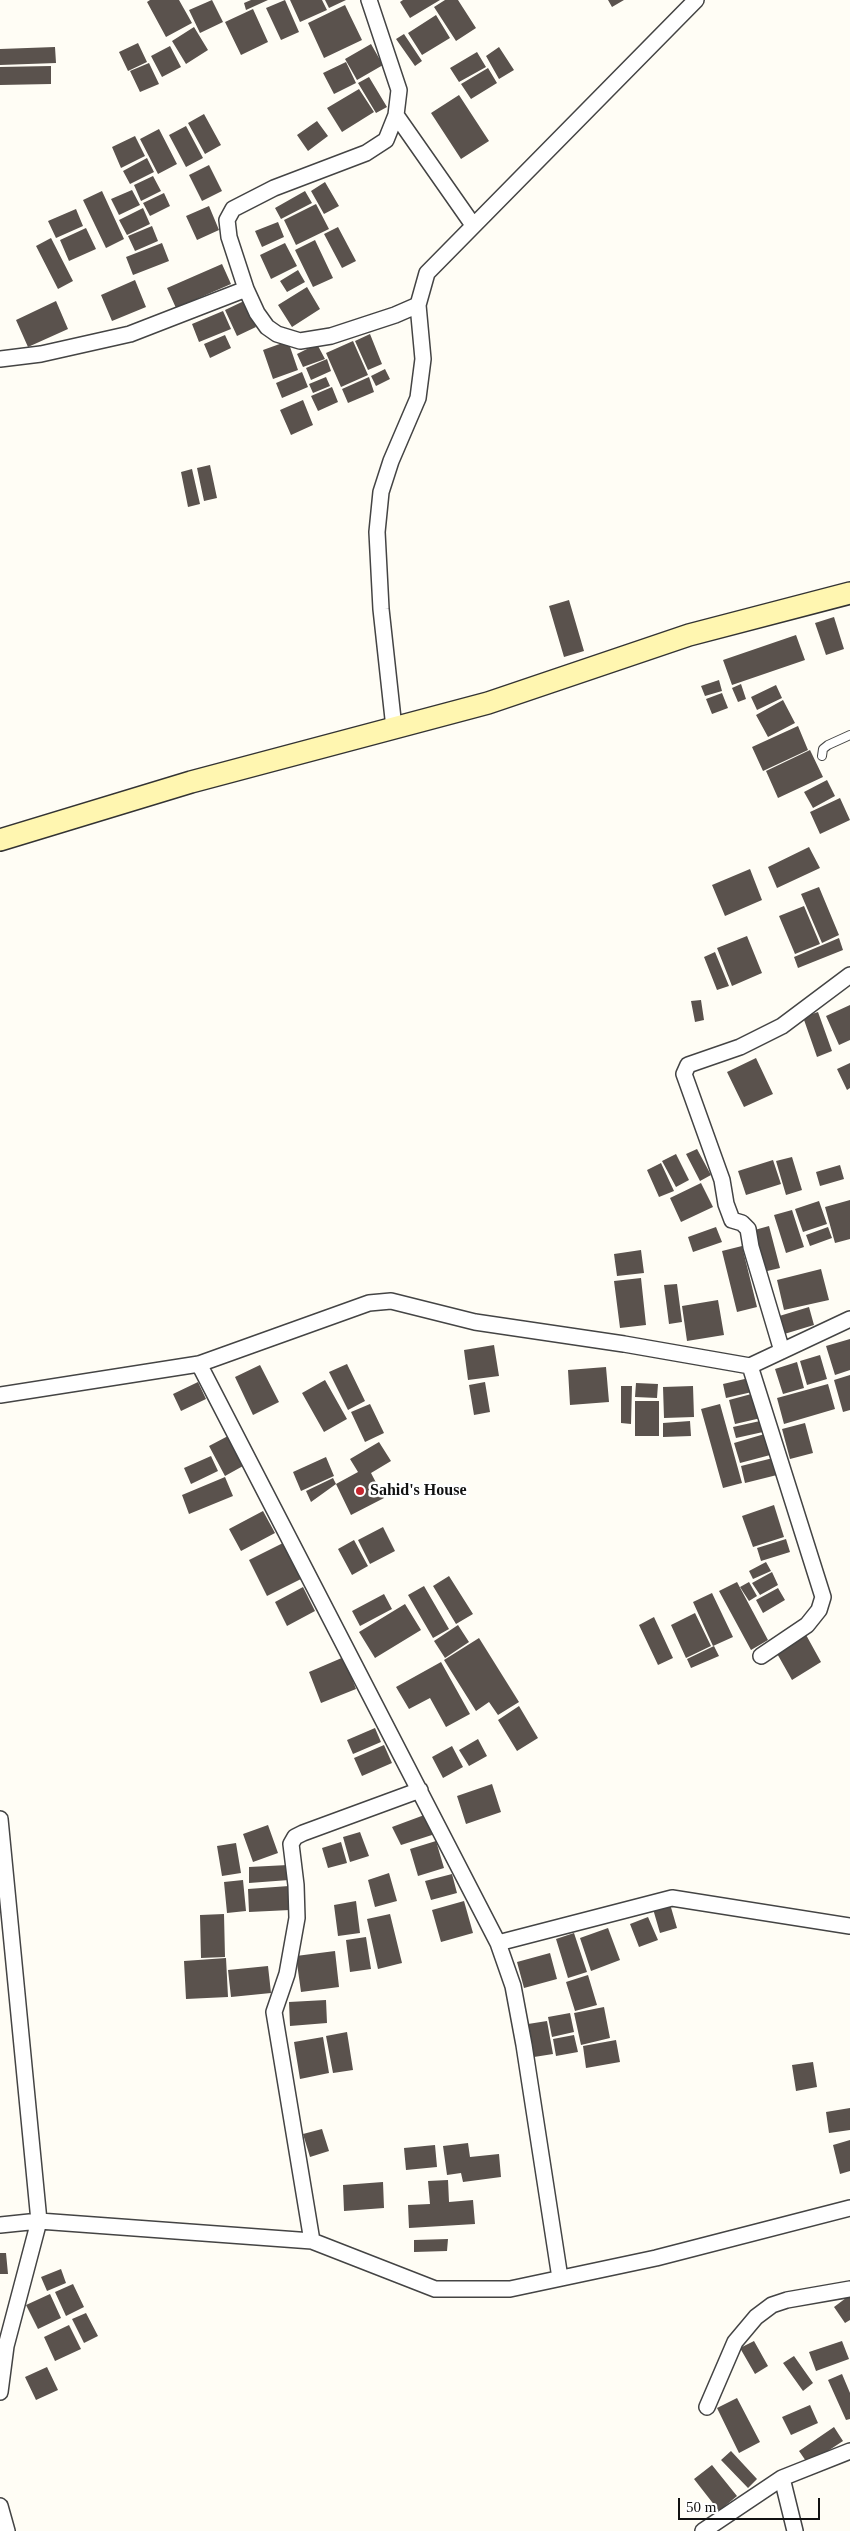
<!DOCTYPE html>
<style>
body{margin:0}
#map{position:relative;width:850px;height:2531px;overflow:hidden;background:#fffdf5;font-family:Georgia,serif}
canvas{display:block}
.scale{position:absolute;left:678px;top:2498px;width:142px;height:22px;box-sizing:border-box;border:2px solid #111;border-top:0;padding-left:6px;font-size:15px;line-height:18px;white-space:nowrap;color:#111;-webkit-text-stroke:4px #fff;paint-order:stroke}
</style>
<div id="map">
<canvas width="850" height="2531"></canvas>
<div class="scale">50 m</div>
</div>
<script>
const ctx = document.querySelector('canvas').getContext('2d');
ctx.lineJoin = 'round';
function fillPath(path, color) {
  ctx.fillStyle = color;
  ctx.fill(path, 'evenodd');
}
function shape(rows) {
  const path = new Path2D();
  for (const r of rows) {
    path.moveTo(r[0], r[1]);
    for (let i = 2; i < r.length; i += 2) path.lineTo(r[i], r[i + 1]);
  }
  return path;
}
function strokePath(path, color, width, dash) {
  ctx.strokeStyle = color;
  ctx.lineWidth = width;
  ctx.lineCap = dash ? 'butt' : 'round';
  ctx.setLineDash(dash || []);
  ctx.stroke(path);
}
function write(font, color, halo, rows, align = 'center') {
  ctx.font = font + ' Georgia,serif';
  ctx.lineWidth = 5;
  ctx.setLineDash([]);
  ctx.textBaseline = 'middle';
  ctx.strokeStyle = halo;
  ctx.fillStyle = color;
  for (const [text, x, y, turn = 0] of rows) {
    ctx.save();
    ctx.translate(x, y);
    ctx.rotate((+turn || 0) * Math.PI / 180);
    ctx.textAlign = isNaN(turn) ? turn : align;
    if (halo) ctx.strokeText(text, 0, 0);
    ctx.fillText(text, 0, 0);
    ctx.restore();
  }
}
const building = shape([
 [150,0,179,0,192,23,166,37,147,2],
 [212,0,223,22,200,33,189,10],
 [251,0,268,0,246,10,244,3],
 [285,0,299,32,281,40,266,8],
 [290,0,322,0,327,10,300,22],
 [325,0,346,0,329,8],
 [403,0,440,0,410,18,400,2],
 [445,0,458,0,476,28,456,41,434,7],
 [608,0,624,0,612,7],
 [345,5,362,40,324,58,308,23],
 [253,9,268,42,241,55,225,22],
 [436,15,450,38,422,55,408,33],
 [194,27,208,50,186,64,172,41],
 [404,34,422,61,415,66,396,39],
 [138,43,147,62,128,71,119,52],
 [371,44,383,65,357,80,345,59],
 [170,46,181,67,162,77,151,56],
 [55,47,56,63,0,65,0,49],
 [499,47,514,70,499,79,486,56],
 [477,52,486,67,459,82,450,68],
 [346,62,356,83,334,94,323,73],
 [149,63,159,84,140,92,130,71],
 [51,66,51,84,0,85,0,67],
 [488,68,497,83,471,99,461,84],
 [369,77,387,107,376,113,358,83],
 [359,89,374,112,342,132,327,108],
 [459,95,489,141,461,159,431,113],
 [204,114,221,145,205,154,188,123],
 [317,121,328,136,308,151,297,135],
 [186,126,203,158,186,167,169,135],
 [159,129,177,164,158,174,140,139],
 [135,136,145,156,121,168,112,147],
 [147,158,154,172,130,184,123,171],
 [209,165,222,191,202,201,189,175],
 [153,176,161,191,141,201,134,185],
 [325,182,339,206,324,214,311,191],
 [132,190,140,205,119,215,111,199],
 [102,191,124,239,106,248,83,200],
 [305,191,312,203,281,219,275,208],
 [164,193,170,206,150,216,143,203],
 [316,204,329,229,296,245,284,220],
 [209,206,219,230,197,240,186,216],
 [143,208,150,224,127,235,119,220],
 [76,209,83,226,56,238,48,221],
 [278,222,284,237,262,247,255,231],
 [152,226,158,241,135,251,128,236],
 [338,227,356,261,342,268,324,234],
 [86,228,96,249,69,261,60,240],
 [51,238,73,281,58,289,36,246],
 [315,240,333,278,313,287,295,250],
 [162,243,169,261,133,275,126,257],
 [285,243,297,266,271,279,260,255],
 [222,264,231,284,176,308,167,288],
 [298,270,305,282,287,292,280,281],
 [135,280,146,307,112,321,101,295],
 [307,287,320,309,292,327,278,305],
 [56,301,68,329,28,347,16,320],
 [244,301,256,327,237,336,225,310],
 [223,311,231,329,199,342,192,324],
 [370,334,382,364,368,370,355,341],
 [225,335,231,348,210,358,204,344],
 [288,341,298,370,273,379,263,350],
 [353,341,368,375,341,387,326,353],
 [317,344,325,359,303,367,297,354],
 [327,359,331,371,311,380,306,368],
 [385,369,390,379,376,386,371,376],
 [302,372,308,387,282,398,276,383],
 [326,377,330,386,313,393,309,384],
 [369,377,374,392,348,403,342,389],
 [332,387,338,402,318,411,311,396],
 [303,400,313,425,291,435,280,410],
 [210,465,217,498,204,501,197,468],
 [192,469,200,504,188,507,181,472],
 [569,600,584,651,564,657,549,606],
 [834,617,844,649,826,655,815,623],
 [796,635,805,660,732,685,723,660],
 [719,680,722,691,705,696,701,686],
 [741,684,746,699,738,702,732,688],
 [776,685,782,698,757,710,751,697],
 [722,693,728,708,712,714,706,699],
 [783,700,795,723,768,737,756,715],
 [798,726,808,750,763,771,752,747],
 [810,750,823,777,778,798,766,771],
 [827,780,835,796,813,808,804,792],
 [840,798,850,820,820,834,810,812],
 [809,847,820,868,777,888,768,867],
 [750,869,762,900,725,916,712,885],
 [819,887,839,935,822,943,801,894],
 [804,906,820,944,795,954,779,916],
 [747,936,762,973,732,986,717,948],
 [839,938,843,950,798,968,794,957],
 [715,952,729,986,717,990,704,957],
 [701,1000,704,1020,695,1022,691,1001],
 [850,1005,850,1040,839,1045,826,1016],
 [818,1012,832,1051,817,1057,803,1017],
 [756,1058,773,1094,744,1107,727,1072],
 [850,1063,850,1088,847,1090,837,1069],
 [697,1149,711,1175,700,1181,686,1154],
 [676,1154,689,1180,676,1187,662,1161],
 [792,1157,802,1190,786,1195,776,1161],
 [773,1160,781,1184,746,1195,738,1171],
 [661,1163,674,1191,659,1197,647,1170],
 [840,1165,844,1179,820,1186,816,1172],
 [701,1183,713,1207,681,1222,670,1198],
 [850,1200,850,1239,835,1243,825,1207],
 [819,1201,827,1224,803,1232,795,1209],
 [792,1210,804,1247,786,1253,774,1215],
 [769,1226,780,1268,763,1272,751,1231],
 [716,1227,722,1242,693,1252,688,1237],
 [828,1227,832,1238,810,1246,806,1235],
 [742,1246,757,1307,737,1312,722,1251],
 [641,1250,644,1273,617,1276,614,1254],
 [821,1269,829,1300,784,1310,777,1280],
 [641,1278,646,1325,620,1328,614,1281],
 [677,1284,682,1322,669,1324,664,1285],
 [718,1300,724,1335,687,1341,682,1306],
 [809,1307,814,1325,781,1335,776,1317],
 [850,1339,850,1370,835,1375,826,1346],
 [494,1345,499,1376,468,1380,464,1350],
 [820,1355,827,1379,807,1385,800,1361],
 [797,1362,804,1388,783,1394,775,1369],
 [347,1364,365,1401,348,1410,329,1372],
 [260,1365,279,1402,253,1415,235,1377],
 [606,1367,609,1402,570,1405,568,1370],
 [850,1375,850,1410,843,1412,834,1380],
 [749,1378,752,1392,726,1398,723,1384],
 [325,1380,347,1419,324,1432,302,1393],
 [198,1382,206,1399,181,1411,173,1394],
 [485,1382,490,1412,474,1415,469,1385],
 [636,1383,658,1384,657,1398,635,1397],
 [828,1384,835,1409,784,1424,777,1398],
 [621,1386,632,1386,631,1424,621,1423],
 [693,1386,694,1417,664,1418,663,1387],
 [755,1393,761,1418,735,1424,729,1400],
 [635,1401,659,1401,659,1436,635,1436],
 [370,1404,384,1433,365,1442,351,1412],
 [720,1404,742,1483,723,1488,701,1409],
 [690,1421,691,1436,663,1437,663,1423],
 [760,1421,763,1432,736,1438,733,1427],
 [805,1423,813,1453,790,1459,782,1429],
 [768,1433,774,1454,740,1463,734,1443],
 [228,1436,243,1466,225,1476,209,1446],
 [379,1442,391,1461,371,1473,384,1498,351,1515,336,1484,358,1472,350,1459],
 [211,1456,218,1471,191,1484,184,1468],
 [326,1457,334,1476,301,1491,293,1472],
 [773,1458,777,1475,745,1483,741,1466],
 [225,1477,233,1496,189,1514,182,1495],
 [333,1478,336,1484,311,1502,306,1491],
 [774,1505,784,1537,753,1547,742,1516],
 [263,1511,275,1533,241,1551,229,1529],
 [383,1527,395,1551,370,1564,358,1540],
 [786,1539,790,1552,761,1561,757,1548],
 [354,1540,368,1566,352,1575,338,1549],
 [285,1542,303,1578,267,1596,249,1560],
 [766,1562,771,1571,753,1579,749,1571],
 [772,1572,778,1585,760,1595,752,1583],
 [449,1576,473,1614,456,1624,433,1586],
 [737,1582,768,1640,751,1650,719,1591],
 [749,1582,757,1596,749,1601,740,1587],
 [424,1586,449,1629,433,1638,408,1595],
 [303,1587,315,1611,287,1626,275,1602],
 [778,1588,785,1600,763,1613,756,1600],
 [712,1593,733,1637,713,1646,693,1602],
 [384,1594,392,1609,360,1626,352,1611],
 [405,1604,421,1630,375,1658,359,1632],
 [695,1613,711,1646,686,1658,671,1625],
 [654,1617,673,1658,658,1665,639,1625],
 [458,1625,469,1642,445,1658,434,1641],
 [805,1633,821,1662,792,1680,775,1650],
 [479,1638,519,1702,498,1715,489,1702,476,1711,444,1660],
 [714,1646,719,1656,691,1668,687,1659],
 [344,1657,356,1689,321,1703,309,1672],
 [441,1662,470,1714,446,1727,430,1698,409,1709,396,1687],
 [519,1706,538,1738,517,1751,498,1720],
 [375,1728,381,1742,353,1754,347,1740],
 [478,1739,487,1756,469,1766,459,1750],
 [384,1745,392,1763,362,1776,354,1758],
 [452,1746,463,1767,443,1778,432,1757],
 [492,1784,501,1812,466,1824,457,1796],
 [427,1814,435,1834,401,1845,392,1827],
 [268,1825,278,1853,253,1862,243,1834],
 [360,1832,369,1856,350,1862,343,1837],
 [436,1841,444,1868,418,1876,410,1849],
 [341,1842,347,1863,328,1868,322,1848],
 [236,1843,241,1873,222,1876,217,1846],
 [288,1865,289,1880,249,1883,249,1867],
 [389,1873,397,1901,375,1907,368,1880],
 [452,1874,457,1893,431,1900,425,1881],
 [243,1880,246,1911,227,1913,224,1882],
 [289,1886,290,1910,249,1912,248,1889],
 [356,1901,360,1933,338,1936,334,1905],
 [464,1901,473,1933,441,1942,432,1910],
 [670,1904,677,1928,660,1933,653,1909],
 [224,1914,225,1957,201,1958,200,1915],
 [390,1914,402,1963,378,1969,367,1919],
 [648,1917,658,1940,639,1947,630,1924],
 [608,1928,620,1960,591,1971,580,1938],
 [574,1933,587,1972,568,1978,556,1939],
 [366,1937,371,1969,350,1972,346,1940],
 [335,1951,339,1987,301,1992,296,1956],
 [550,1953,557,1979,524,1988,517,1962],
 [226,1958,228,1997,186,1999,184,1961],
 [268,1966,271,1993,231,1997,228,1970],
 [588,1975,597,2005,575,2011,566,1982],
 [326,2000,327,2023,290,2026,289,2002],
 [604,2007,610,2038,581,2045,574,2013],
 [570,2013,574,2032,552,2037,548,2017],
 [547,2021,553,2054,534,2057,528,2024],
 [347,2032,353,2070,333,2073,326,2036],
 [574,2035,578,2052,556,2056,553,2039],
 [323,2037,329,2073,300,2079,294,2042],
 [616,2040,620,2062,586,2068,583,2046],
 [813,2062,817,2087,796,2091,792,2065],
 [850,2108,850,2130,829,2133,826,2112],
 [322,2129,329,2151,310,2157,303,2134],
 [850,2140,850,2171,840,2174,833,2145],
 [468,2143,470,2157,499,2154,501,2177,463,2182,461,2173,447,2175,443,2146],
 [435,2145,437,2167,406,2170,404,2148],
 [448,2180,449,2202,473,2200,475,2224,409,2228,408,2205,430,2204,428,2181],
 [383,2182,384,2208,344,2211,343,2185],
 [448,2239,447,2251,414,2252,414,2240],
 [0,2253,6,2253,8,2274,0,2274],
 [61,2269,66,2283,47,2291,41,2277],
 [73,2284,84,2307,66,2316,55,2292],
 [50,2294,61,2318,38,2329,26,2305],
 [850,2295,850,2320,845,2323,834,2307],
 [86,2313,98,2336,84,2343,72,2319],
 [69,2325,81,2349,55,2361,44,2337],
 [754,2341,768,2366,755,2374,740,2348],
 [842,2341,849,2359,816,2371,809,2352],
 [794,2356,813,2383,803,2391,783,2363],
 [47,2367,58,2390,36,2400,25,2377],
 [842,2374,850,2393,850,2419,846,2420,828,2380],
 [737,2398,760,2442,739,2453,717,2408],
 [810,2405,818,2423,791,2435,782,2417],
 [834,2427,843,2441,808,2464,799,2451],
 [731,2451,757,2479,748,2488,721,2460],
 [712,2465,737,2496,719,2511,694,2479]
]);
const lane = shape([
 [822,756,823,749,828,745,850,735]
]);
const street = shape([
 [396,115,473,225],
 [246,289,257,313,267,327,277,334,300,341,331,336,395,315,418,305],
 [0,359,41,354,130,334,246,289,229,237,227,220,233,209,274,188,366,153,386,140,396,115,399,90,369,0],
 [394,728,381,609,377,532,381,492,391,461,418,398,423,359,418,305,427,273,696,0],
 [782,1351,751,1247,748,1229,742,1223,732,1220,726,1204,722,1180,684,1074,688,1065,740,1047,782,1026,850,975],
 [199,1364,498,1943,513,1986,524,2045,560,2278],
 [750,1366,823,1597,819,1610,807,1625,761,1656],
 [0,1395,199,1364,369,1303,391,1301,475,1322,624,1344,750,1366,850,1319],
 [0,1819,39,2221,6,2346,0,2392],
 [498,1943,672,1898,850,1926],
 [0,2225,39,2221,312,2241,435,2289,510,2289,656,2258,850,2208],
 [312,2241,274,2012,287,1974,297,1918,296,1885,291,1844,295,1837,303,1833,420,1790],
 [707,2407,735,2342,756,2317,772,2305,787,2300,850,2289],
 [0,2506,7,2531],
 [703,2531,782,2478],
 [795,2531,782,2478,850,2451]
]);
const secondary = shape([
 [0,840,191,782,488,703,689,635,850,593]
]);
const markers = [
 [360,1491,5,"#c4262e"]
];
const poiNames = [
 ["Sahid's House",370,1491]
];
fillPath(building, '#5a524d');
strokePath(lane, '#444', 10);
strokePath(street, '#444', 18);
strokePath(secondary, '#333', 24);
strokePath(lane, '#fff', 8);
strokePath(street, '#fff', 15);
strokePath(secondary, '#fff6b0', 21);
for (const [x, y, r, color] of markers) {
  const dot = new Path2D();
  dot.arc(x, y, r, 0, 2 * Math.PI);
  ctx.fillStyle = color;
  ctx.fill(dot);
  strokePath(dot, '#fff', 2);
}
write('bold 16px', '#111', '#fff', poiNames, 'left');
</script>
